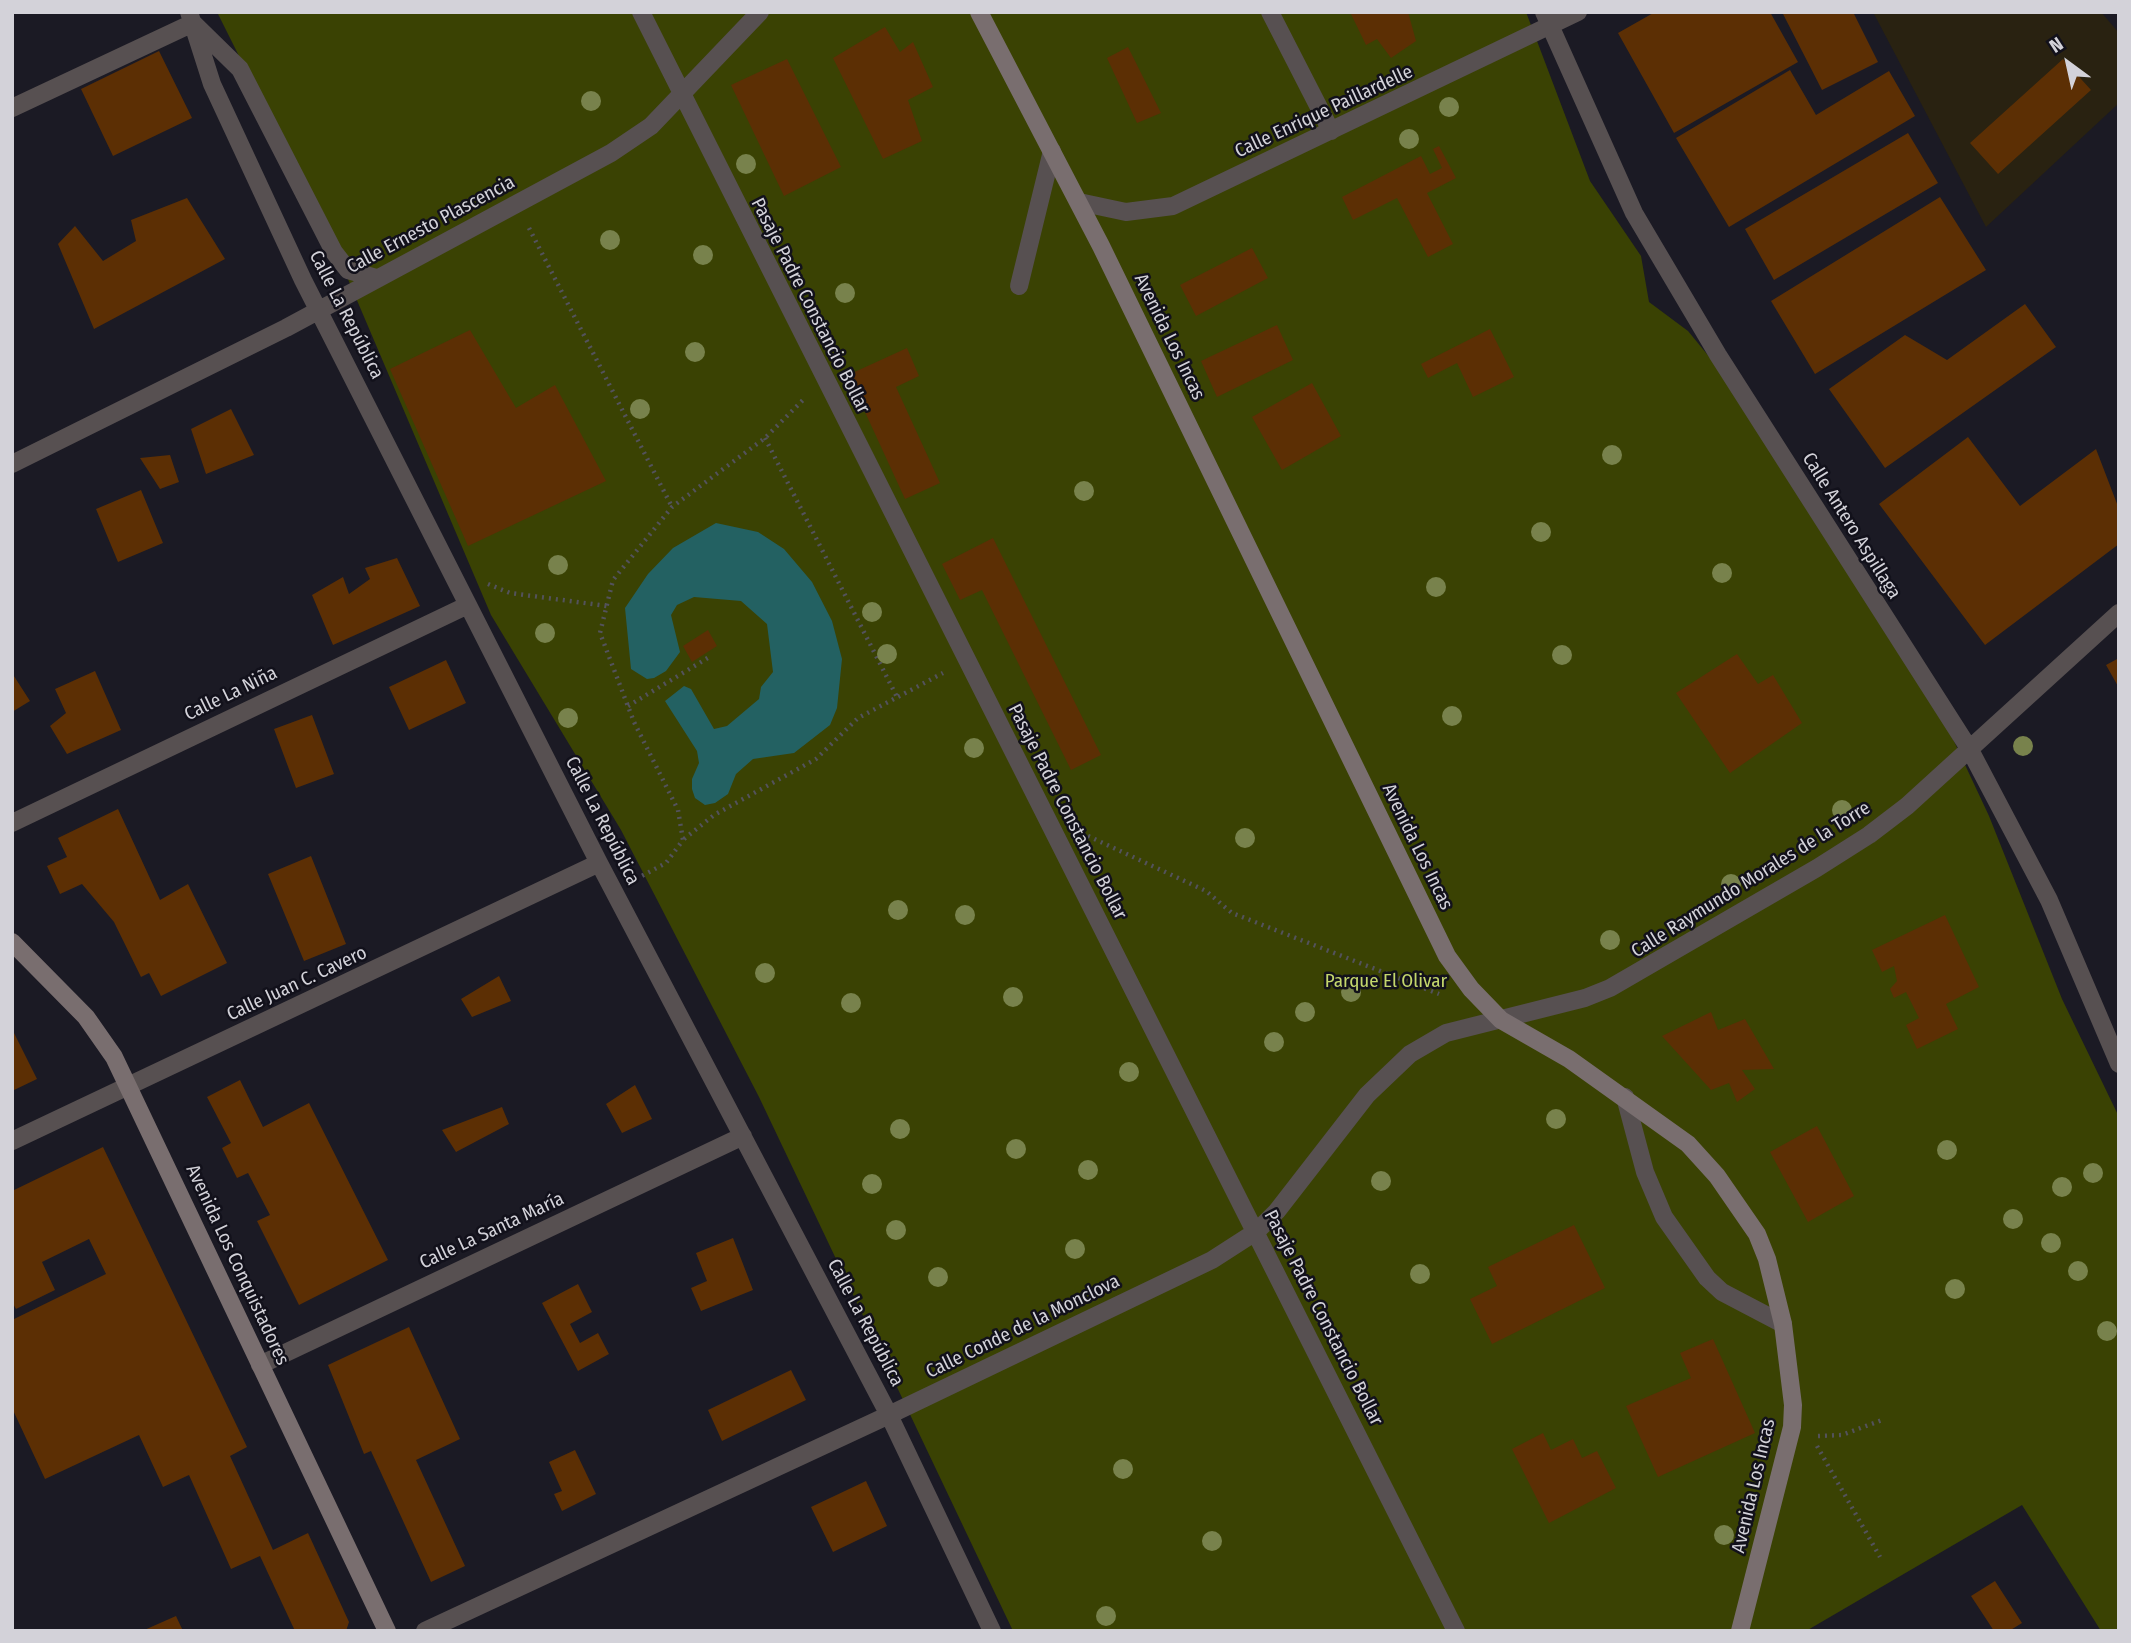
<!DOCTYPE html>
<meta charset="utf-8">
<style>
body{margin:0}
#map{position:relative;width:2131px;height:1643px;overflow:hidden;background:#1b1a24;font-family:"Fira Sans Condensed",sans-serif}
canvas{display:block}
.frame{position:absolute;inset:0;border:14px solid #d3d2d9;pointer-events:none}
.north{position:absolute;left:2033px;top:28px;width:70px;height:70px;-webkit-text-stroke:5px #12111b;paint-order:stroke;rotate:327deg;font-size:19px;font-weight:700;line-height:28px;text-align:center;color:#d3d2d9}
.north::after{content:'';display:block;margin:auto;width:24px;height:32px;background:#d3d2d9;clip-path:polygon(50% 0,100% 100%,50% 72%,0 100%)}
</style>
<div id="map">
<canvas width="2131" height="1643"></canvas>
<div class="frame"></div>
<div class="north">N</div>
</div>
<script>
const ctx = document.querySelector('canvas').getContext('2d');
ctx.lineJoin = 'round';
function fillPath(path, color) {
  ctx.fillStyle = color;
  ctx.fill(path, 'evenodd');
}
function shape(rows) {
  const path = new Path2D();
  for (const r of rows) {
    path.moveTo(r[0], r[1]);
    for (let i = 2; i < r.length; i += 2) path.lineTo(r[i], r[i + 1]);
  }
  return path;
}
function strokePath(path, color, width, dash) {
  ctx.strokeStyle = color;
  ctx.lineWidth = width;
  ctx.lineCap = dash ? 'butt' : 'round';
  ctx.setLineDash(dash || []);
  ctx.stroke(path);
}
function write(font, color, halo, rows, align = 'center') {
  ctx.font = font + ' "Fira Sans Condensed",sans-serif';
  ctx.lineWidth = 5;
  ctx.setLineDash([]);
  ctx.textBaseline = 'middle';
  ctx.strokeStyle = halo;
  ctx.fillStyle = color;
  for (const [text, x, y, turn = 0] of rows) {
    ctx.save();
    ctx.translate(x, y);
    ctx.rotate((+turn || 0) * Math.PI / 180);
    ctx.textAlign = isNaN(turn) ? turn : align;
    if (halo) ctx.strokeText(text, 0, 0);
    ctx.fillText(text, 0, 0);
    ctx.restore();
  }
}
const education = shape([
 [1873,12,2101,12,2119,33,2119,103,1986,227]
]);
const green = shape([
 [217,12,1526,12,1590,181,1641,256,1649,302,1688,331,1720,370,1923,675,1989,816,2062,999,2119,1117,2119,1631,2101,1631,2022,1505,1806,1631,1013,1631,759,1097,621,830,491,615,333,244]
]);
const water = shape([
 [716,523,758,532,784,549,812,582,832,621,842,659,837,708,830,725,794,753,753,759,736,774,728,794,715,803,705,805,695,798,692,789,692,779,699,763,697,751,665,701,684,686,691,689,714,729,727,726,759,699,761,687,773,672,767,624,741,601,694,597,677,605,671,615,680,652,666,671,654,678,647,679,631,669,625,608,648,574,673,548]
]);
const building = shape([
 [1350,12,1408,12,1416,41,1391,58,1377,39,1366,45],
 [1655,12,1770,12,1798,62,1674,133,1618,33],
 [1782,12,1853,12,1878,62,1822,90],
 [885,27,900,52,913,42,933,87,908,100,922,141,883,159,833,58],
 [1128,47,1161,113,1137,123,1107,58],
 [159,51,192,118,113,156,81,89],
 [787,59,841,167,784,196,731,85],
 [2063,59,2091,90,1998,174,1970,143],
 [1790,70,1816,115,1889,71,1915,116,1729,227,1676,138],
 [1908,133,1938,183,1774,280,1745,229],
 [1439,146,1456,178,1427,193,1453,244,1428,257,1397,198,1353,220,1342,197,1421,156,1430,174,1442,168,1433,149],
 [1940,197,1986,270,1815,374,1771,301],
 [187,198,225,259,94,329,58,244,75,226,103,261,136,241,131,220],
 [1252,248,1268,278,1196,316,1180,285],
 [2025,304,2056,347,1885,468,1829,389,1905,335,1947,360],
 [1277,325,1293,360,1217,397,1201,361],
 [1490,329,1514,377,1473,397,1457,363,1428,378,1421,364],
 [470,330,516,408,555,385,606,481,468,546,390,369],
 [907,348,919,376,896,387,940,483,905,499,848,375],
 [1312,383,1341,436,1282,470,1252,417],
 [231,409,254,455,206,474,191,429],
 [1968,437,2020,506,2096,449,2119,509,2119,544,1985,645,1879,504],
 [170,455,179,482,160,489,140,458],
 [141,490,163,543,118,562,96,509],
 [993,538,1101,755,1071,770,982,590,960,600,942,564],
 [397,558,420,606,333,645,312,595,343,577,349,594,370,579,365,568],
 [708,630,717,646,692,662,683,646],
 [1737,654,1758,684,1773,675,1802,723,1730,773,1676,693],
 [2119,658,2119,688,2106,665],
 [446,660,466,703,409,730,389,687],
 [95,671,121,730,67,754,50,726,66,713,55,689],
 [12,673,30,701,12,712],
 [312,715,334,774,296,788,274,729],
 [118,809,160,900,188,884,227,963,161,996,149,973,141,977,114,922,82,884,60,894,47,866,67,857,58,838],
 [311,856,346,944,304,961,268,874],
 [1945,915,1979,987,1946,1004,1958,1029,1917,1049,1906,1025,1919,1018,1906,992,1894,998,1890,989,1897,981,1894,966,1882,972,1872,950],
 [499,976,511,1001,472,1017,461,999],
 [1711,1012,1718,1030,1745,1019,1774,1069,1742,1070,1755,1089,1737,1102,1729,1083,1711,1090,1662,1036],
 [12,1029,37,1079,12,1091],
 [240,1080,263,1127,309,1103,388,1260,299,1305,257,1221,270,1215,248,1173,237,1178,222,1148,231,1143,207,1097],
 [635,1085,652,1119,622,1133,606,1104],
 [502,1107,509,1124,456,1152,442,1130],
 [1817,1126,1854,1196,1808,1222,1770,1152],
 [103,1147,247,1447,230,1456,273,1550,308,1533,349,1622,346,1631,295,1631,260,1556,231,1569,189,1475,163,1487,139,1435,45,1479,12,1408,12,1320,106,1274,89,1239,42,1262,55,1290,16,1309,12,1302,12,1191],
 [1574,1225,1605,1288,1492,1344,1470,1299,1497,1286,1488,1267],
 [733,1238,753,1290,701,1311,691,1288,707,1281,696,1253],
 [578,1284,592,1312,570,1324,580,1343,598,1333,609,1354,578,1371,542,1303],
 [409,1327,460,1439,416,1460,465,1566,431,1582,371,1451,364,1454,328,1365],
 [1713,1339,1755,1433,1658,1477,1626,1406,1691,1378,1680,1353],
 [791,1370,806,1400,722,1441,708,1410],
 [1543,1433,1551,1450,1573,1439,1582,1458,1597,1451,1616,1488,1549,1523,1512,1449],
 [575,1450,596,1494,562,1511,554,1494,562,1491,549,1462],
 [866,1481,887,1526,833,1552,811,1507],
 [1995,1581,2022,1623,2009,1631,1994,1631,1971,1596],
 [176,1616,183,1631,142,1631]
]);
const path = shape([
 [529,228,672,507],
 [765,438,897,697],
 [488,584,510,593,607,606],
 [628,706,711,656],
 [1088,836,1206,891,1232,913,1439,994],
 [684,839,714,815,816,759,858,718,943,673],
 [636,879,666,863,683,840,678,810,634,722,600,633,613,580,672,507,765,438,805,398],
 [1818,1436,1842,1435,1882,1420],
 [1817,1446,1880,1557]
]);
const lane = shape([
 [1019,286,1052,151],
 [1625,1097,1645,1172,1664,1217,1707,1278,1722,1292,1783,1324]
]);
const street = shape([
 [189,12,212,84,303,280,599,863,889,1415,992,1631],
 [641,12,1456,1631],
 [1270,12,1331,131],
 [1544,12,1634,213,1718,355,1970,750,2049,900,2119,1064],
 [12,108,193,23,240,69,334,252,348,270,376,278],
 [1079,202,1126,212,1173,206,1578,12],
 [12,464,286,328,611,153,651,126,760,12],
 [12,823,468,605],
 [12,1141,599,863],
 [260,1365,743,1136],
 [425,1631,889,1415,1212,1260,1257,1231,1277,1211,1367,1095,1410,1054,1446,1033,1585,998,1610,988,1817,868,1869,835,1907,806,2119,613]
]);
const secondary = shape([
 [979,12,1101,246,1447,956,1471,989,1501,1020,1569,1059,1688,1144,1717,1176,1757,1234,1767,1259,1783,1324,1793,1405,1792,1427,1740,1631],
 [12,942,86,1017,114,1057,387,1631]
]);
const trees = [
 [591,101],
 [1449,107],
 [1409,139],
 [746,164],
 [610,240],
 [703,255],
 [845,293],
 [695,352],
 [640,409],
 [1612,455],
 [1084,491],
 [1541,532],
 [558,565],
 [1722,573],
 [1436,587],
 [872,612],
 [545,633],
 [887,654],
 [1562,655],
 [1452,716],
 [568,718],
 [2023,746],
 [974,748],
 [1842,810],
 [1245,838],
 [1731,884],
 [898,910],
 [965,915],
 [1610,940],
 [765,973],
 [1351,992],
 [1013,997],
 [851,1003],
 [1305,1012],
 [1274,1042],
 [1129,1072],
 [1556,1119],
 [900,1129],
 [1016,1149],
 [1947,1150],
 [1088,1170],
 [2093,1173],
 [1381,1181],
 [872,1184],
 [2062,1187],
 [2013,1219],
 [896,1230],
 [2051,1243],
 [1075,1249],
 [2078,1271],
 [1420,1274],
 [938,1277],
 [1955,1289],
 [2107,1331],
 [1123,1469],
 [1724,1535],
 [1212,1541],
 [1106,1616]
];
const streetNames = [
 ["Calle Enrique Paillardelle",1324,112,-25],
 ["Calle Ernesto Plascencia",431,225,-28],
 ["Pasaje Padre Constancio Bollar",810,306,63],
 ["Calle La República",346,315,63],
 ["Avenida Los Incas",1169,337,64],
 ["Calle Antero Aspillaga",1851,526,58],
 ["Calle La Niña",231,694,-26],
 ["Pasaje Padre Constancio Bollar",1067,812,63],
 ["Calle La República",602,821,63],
 ["Avenida Los Incas",1417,847,64],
 ["Calle Raymundo Morales de la Torre",1751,880,-32],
 ["Calle Juan C. Cavero",297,984,-25],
 ["Calle La Santa María",492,1231,-25],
 ["Avenida Los Conquistadores",237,1265,65],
 ["Pasaje Padre Constancio Bollar",1323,1318,63],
 ["Calle La República",865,1323,62],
 ["Calle Conde de la Monclova",1023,1327,-26],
 ["Avenida Los Incas",1754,1486,-77]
];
const parkNames = [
 ["Parque El Olivar",1386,982]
];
fillPath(education, '#292211');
fillPath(green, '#3a4203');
fillPath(water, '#236162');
fillPath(building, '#5c2f04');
strokePath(path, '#53525b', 4.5, [2, 5]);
strokePath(lane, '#575051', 18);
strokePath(street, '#575051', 18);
strokePath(secondary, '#796e6f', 18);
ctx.fillStyle = '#78824c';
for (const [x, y] of trees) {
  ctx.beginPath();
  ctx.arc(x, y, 10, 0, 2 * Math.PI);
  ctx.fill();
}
write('19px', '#d3d2d9', '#12111b', streetNames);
write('19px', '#c4d76c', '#12111b', parkNames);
</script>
